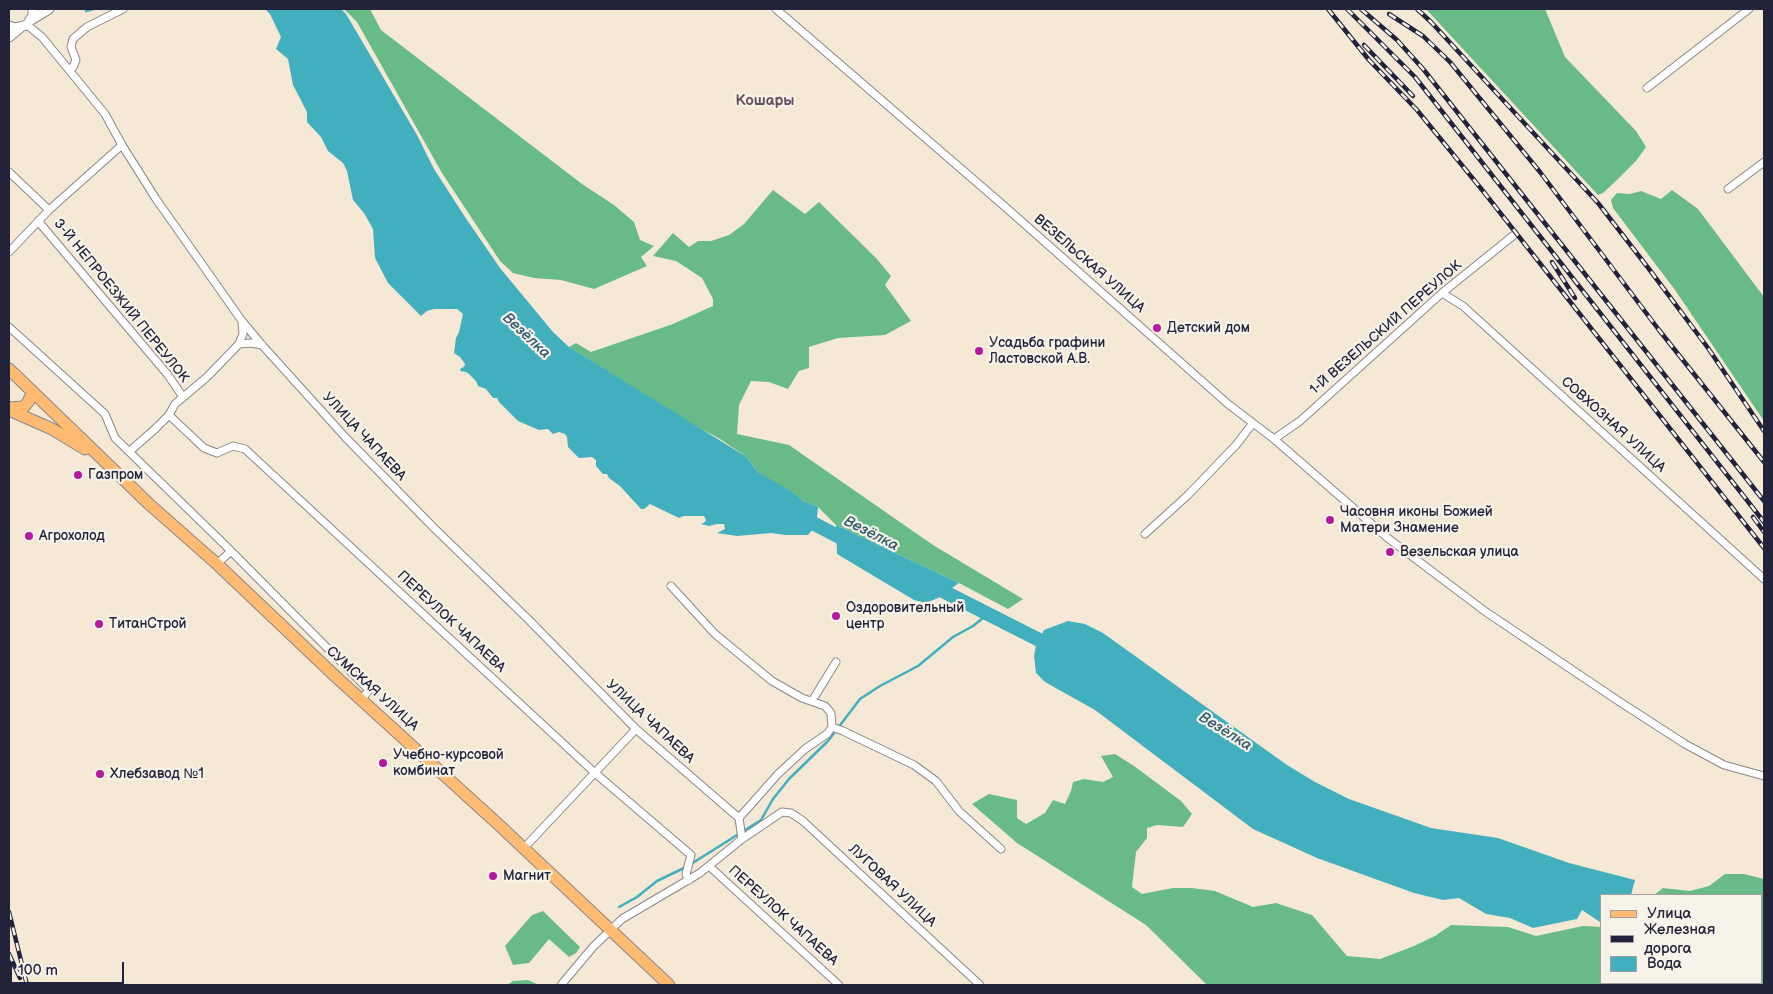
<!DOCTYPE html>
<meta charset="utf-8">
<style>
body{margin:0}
#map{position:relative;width:1773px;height:994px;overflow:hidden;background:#f5e9d5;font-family:"Balsamiq Sans",sans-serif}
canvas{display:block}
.frame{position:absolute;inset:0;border:10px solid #22223b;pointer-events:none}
.legend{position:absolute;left:1600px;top:894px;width:162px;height:90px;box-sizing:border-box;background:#f7f3e8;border:1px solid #a29fa3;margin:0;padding:6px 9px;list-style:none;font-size:15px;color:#22223b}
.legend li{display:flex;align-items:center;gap:10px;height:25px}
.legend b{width:25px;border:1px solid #a29fa3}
.scale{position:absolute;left:10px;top:962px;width:114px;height:22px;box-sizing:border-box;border:2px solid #22223b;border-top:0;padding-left:6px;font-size:15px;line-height:18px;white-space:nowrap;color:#22223b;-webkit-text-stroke:4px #f7f3e8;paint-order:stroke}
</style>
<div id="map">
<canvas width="1773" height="994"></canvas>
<div class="frame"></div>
<ul class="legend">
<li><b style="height:6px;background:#ffbb71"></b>Улица</li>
<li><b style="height:6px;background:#22223b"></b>Железная дорога</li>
<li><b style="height:14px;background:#42afbf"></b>Вода</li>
</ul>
<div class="scale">100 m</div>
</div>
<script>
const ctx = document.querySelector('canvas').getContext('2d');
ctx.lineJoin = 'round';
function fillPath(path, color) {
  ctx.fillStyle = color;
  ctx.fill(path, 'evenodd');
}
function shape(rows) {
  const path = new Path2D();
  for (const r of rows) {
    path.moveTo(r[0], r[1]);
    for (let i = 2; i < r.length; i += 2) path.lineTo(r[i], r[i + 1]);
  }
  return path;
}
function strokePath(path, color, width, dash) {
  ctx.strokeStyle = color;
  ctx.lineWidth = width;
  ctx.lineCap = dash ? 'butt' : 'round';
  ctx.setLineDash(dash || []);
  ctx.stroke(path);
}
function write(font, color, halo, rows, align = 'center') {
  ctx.font = font + ' "Balsamiq Sans",sans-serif';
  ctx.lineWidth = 4.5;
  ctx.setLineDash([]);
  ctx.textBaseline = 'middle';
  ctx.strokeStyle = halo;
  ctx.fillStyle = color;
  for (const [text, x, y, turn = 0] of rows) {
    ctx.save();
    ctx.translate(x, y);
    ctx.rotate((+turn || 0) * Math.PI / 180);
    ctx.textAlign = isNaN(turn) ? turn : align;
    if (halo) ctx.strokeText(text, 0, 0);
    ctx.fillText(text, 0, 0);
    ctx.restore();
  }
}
const forest = shape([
 [344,9,370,9,381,30,582,184,614,205,634,222,640,240,654,246,641,257,647,266,594,289,561,280,534,278,513,273,500,261,442,173,357,22],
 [1426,9,1545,9,1565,57,1636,131,1646,147,1636,161,1617,180,1603,193,1598,195],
 [773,190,805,214,819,202,876,258,891,276,885,285,911,321,885,335,838,338,809,347,809,368,799,371,788,389,769,382,751,381,739,405,737,434,789,445,933,545,1023,599,1008,609,959,583,836,525,818,507,805,502,758,472,745,456,720,439,683,419,569,347,576,343,591,352,673,324,713,306,713,299,702,278,676,261,653,256,673,233,689,247,698,241,711,241,729,235,744,224],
 [1672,190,1698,209,1764,297,1764,421,1675,290,1613,208,1611,200,1617,193,1630,194,1641,191,1661,199],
 [1115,754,1134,766,1181,801,1192,814,1183,827,1157,825,1147,828,1147,838,1136,852,1132,887,1142,894,1173,888,1192,888,1215,891,1253,907,1276,903,1312,915,1347,956,1380,959,1414,946,1435,936,1451,925,1508,927,1536,936,1583,926,1602,927,1602,983,1762,983,1762,895,1654,895,1663,888,1690,891,1709,886,1725,874,1744,874,1764,879,1764,985,1207,985,1146,925,1017,843,972,804,989,794,1017,800,1017,818,1026,824,1045,813,1053,800,1065,804,1071,791,1073,782,1084,779,1103,782,1113,777,1101,756],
 [543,911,580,947,576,953,569,957,549,939,529,963,513,965,505,946,532,915],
 [528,980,539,985,507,985,513,981]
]);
const water = shape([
 [265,9,341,9,346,14,359,36,417,135,434,169,465,217,500,268,553,332,569,347,745,456,758,472,789,490,803,501,818,507,816,526,808,535,785,535,771,533,737,536,717,533,725,529,724,524,717,524,709,526,701,524,705,522,706,520,704,516,684,516,679,518,650,504,644,509,641,509,620,486,609,478,607,474,603,474,596,466,596,460,592,457,579,458,568,447,567,437,565,434,559,432,553,434,548,429,539,430,518,421,499,402,497,398,493,398,486,389,478,386,476,381,469,374,466,372,460,371,461,368,464,367,465,364,460,357,454,353,456,338,459,332,463,314,457,309,434,309,427,311,421,316,388,283,375,258,373,229,364,213,353,200,347,171,343,163,328,151,321,137,307,122,307,112,293,85,288,59,276,49,281,37,270,14],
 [836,525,959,583,938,598,926,603,914,600,837,554],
 [1068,621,1085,624,1103,633,1287,765,1315,782,1349,799,1431,828,1498,838,1569,863,1635,880,1631,895,1602,895,1602,922,1600,922,1582,910,1577,919,1533,928,1510,918,1486,914,1459,898,1443,900,1414,893,1317,858,1253,829,1095,710,1045,682,1036,673,1034,656,1036,646,1044,630]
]);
const stream = shape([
 [86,11,94,9],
 [691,864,761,820,773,799,789,779,828,741,860,699,880,686,918,666,953,637,973,626,988,614],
 [619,907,637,897,657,881,686,867]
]);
const river = shape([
 [801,517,853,544],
 [929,584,1055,648],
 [1715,983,1719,985]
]);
const minor = shape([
 [776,9,1003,205,1228,404,1274,439,1389,539,1486,612,1620,702,1685,744,1724,765,1764,776],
 [27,25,42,37,105,114,122,145,156,199,242,321,262,345,346,438,434,528,528,619,636,729,739,818],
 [69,70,73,67,76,60,71,47,73,39,87,27,123,9],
 [1647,88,1749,9],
 [9,172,49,210],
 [1728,189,1764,162],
 [38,221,168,375,183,397],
 [9,252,49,210,122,145],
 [1442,293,1463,306,1764,579],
 [9,327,105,414,115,438,225,545,369,690,362,699],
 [239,344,251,343,262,345],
 [169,415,204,448,217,453,233,446,245,449,595,773,691,855,686,874,689,880],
 [1274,439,1300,421,1442,293,1514,235],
 [130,451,155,429,169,415,175,404,207,377,239,344,243,334,242,322],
 [1145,534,1188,495,1236,445,1253,423],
 [217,564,231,551],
 [671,586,715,634,772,681,802,698,825,706,831,713,832,727,827,734,805,749,778,774,739,818],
 [812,701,836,662],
 [832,727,843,731,914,765,936,781,959,811,1001,849],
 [739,818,742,839],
 [524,848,636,729],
 [709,866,839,985],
 [561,985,593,947,622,919,700,873,742,839,782,812,791,813,803,821,980,985]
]);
const tertiary = shape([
 [31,20,49,9],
 [9,26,15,28,27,25,33,15,33,9],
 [9,37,20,28]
]);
const primary = shape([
 [9,369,149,504,217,564,335,676,499,825,669,985],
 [9,408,24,407,28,402,33,392],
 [9,410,52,429,85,449]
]);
const rail = shape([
 [1328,9,1369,60,1417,110,1483,191,1764,548],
 [1347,9,1415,77,1764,522],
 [1361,9,1397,40,1424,70,1764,501],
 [1417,9,1431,22,1598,203,1649,269,1708,348,1764,431],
 [1389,14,1423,36,1450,62,1540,172,1659,330,1764,462],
 [1364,45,1413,96],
 [1552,262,1575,298],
 [1753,517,1764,532],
 [9,912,27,985],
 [9,954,20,978]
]);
const markers = [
 [1157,328,5,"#b5179e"],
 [979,351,5,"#b5179e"],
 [78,475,5,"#b5179e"],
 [1330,520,5,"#b5179e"],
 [29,536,5,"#b5179e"],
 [1390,552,5,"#b5179e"],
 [836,616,5,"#b5179e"],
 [99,624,5,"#b5179e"],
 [383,763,5,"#b5179e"],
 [100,774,5,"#b5179e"],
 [493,876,5,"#b5179e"]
];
const streetNames = [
 ["ВЕЗЕЛЬСКАЯ УЛИЦА",1089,264,41],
 ["3-Й НЕПРОЕЗЖИЙ ПЕРЕУЛОК",121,301,51],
 ["1-Й ВЕЗЕЛЬСКИЙ ПЕРЕУЛОК",1386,328,-41],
 ["СОВХОЗНАЯ УЛИЦА",1613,425,42],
 ["УЛИЦА ЧАПАЕВА",364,437,47],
 ["ПЕРЕУЛОК ЧАПАЕВА",451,622,43],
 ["СУМСКАЯ УЛИЦА",372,689,42],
 ["УЛИЦА ЧАПАЕВА",650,722,43],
 ["ЛУГОВАЯ УЛИЦА",892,886,43],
 ["ПЕРЕУЛОК ЧАПАЕВА",783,916,42]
];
const poiNames = [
 ["Детский дом",1167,328],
 ["Усадьба графини",989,343],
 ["Ластовской А.В.",989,359],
 ["Газпром",88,475],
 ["Часовня иконы Божией",1340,512],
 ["Матери Знамение",1340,528],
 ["Агрохолод",39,536],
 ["Везельская улица",1400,552],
 ["Оздоровительный",846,608],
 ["центр",846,624],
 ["ТитанСтрой",109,624],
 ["Учебно-курсовой",393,755],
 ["комбинат",393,771],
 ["Хлебзавод №1",110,774],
 ["Магнит",503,876]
];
const neighbourhoodNames = [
 ["Кошары",765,101]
];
const waterNames = [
 ["Везёлка",526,336,43],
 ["Везёлка",871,534,27],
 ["Везёлка",1225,732,32]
];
fillPath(forest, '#68bb87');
fillPath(water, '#42afbf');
strokePath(stream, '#42afbf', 2.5);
strokePath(river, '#42afbf', 14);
strokePath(minor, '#8c8688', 9);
strokePath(tertiary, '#8c8688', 11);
strokePath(primary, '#8c8688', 13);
strokePath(minor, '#fff', 7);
strokePath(tertiary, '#fff', 9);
strokePath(primary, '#ffbb71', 11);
strokePath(rail, '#22223b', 4.5);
strokePath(rail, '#f7f3e8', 2.5, [8]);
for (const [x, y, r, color] of markers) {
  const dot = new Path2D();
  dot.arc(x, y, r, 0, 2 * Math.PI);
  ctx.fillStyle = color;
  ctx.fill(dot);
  strokePath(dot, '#f7f3e8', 2);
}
write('14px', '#22223b', '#f7f3e8', streetNames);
write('14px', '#22223b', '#f7f3e8', poiNames, 'left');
write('bold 15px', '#64505d', '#f7f3e8', neighbourhoodNames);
write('italic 15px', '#2f5a70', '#f7f3e8', waterNames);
</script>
